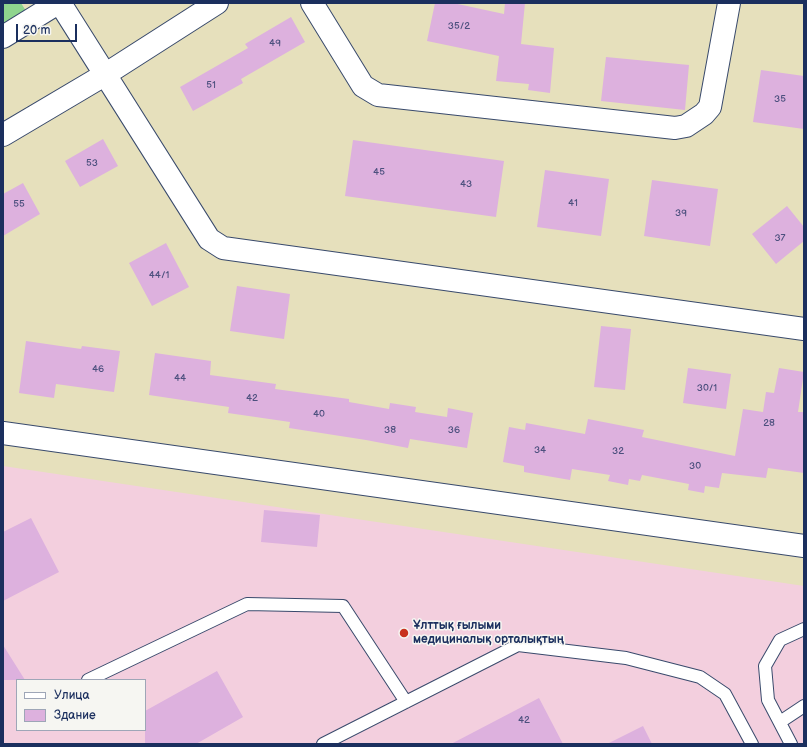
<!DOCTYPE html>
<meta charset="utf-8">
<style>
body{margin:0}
#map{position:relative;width:807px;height:747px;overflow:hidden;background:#e6e0bc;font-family:"Balsamiq Sans",sans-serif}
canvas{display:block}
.frame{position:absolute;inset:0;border:4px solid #1b2f5e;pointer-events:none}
.legend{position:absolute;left:16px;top:679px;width:130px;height:52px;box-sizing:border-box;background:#f6f6f2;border:1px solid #9ea6b7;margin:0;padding:5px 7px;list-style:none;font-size:12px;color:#1b2f5e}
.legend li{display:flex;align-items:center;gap:8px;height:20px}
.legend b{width:20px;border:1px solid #9ea6b7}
.scale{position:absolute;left:16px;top:24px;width:61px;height:18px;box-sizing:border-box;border:2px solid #1b2f5e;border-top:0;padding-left:5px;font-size:12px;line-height:14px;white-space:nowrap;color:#1b2f5e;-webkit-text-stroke:3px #f6f6f2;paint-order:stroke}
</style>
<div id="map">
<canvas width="807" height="747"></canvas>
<div class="frame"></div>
<ul class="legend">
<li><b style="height:5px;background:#fff"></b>Улица</li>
<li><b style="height:11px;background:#ddb1de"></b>Здание</li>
</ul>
<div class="scale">20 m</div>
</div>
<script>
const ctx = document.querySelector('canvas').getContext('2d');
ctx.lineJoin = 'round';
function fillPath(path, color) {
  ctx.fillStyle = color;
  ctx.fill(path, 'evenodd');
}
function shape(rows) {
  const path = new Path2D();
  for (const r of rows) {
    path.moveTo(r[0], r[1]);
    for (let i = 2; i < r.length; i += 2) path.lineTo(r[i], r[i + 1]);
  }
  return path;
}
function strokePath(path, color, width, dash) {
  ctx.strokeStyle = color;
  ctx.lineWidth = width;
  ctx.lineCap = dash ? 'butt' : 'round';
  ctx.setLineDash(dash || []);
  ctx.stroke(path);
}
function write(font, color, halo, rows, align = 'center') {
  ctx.font = font + ' "Balsamiq Sans",sans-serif';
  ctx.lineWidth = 3;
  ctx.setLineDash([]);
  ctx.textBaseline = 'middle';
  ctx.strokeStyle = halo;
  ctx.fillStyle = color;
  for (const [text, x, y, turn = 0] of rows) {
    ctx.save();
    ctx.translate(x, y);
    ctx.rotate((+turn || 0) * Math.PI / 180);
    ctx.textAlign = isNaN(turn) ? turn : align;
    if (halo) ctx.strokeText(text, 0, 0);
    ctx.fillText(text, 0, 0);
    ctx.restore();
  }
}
const built = shape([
 [3,466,804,586,804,744,3,744],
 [17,680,145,680,145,730,17,730]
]);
const green = shape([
 [3,3,21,3,26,11,3,26]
]);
const building = shape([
 [435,3,453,3,504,14,505,3,525,3,521,44,554,48,550,93,528,90,529,84,496,81,499,56,427,41],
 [291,17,305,42,241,79,243,83,193,111,180,87,248,48,245,44],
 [606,57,689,65,685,110,601,101],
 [761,70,804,76,804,129,753,122],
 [103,139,118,166,80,187,65,161],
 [353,140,504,161,496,217,345,196],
 [545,170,609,179,601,236,537,227],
 [652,180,718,189,710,246,644,236],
 [23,183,40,214,3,236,3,194],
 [787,206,804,227,804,241,776,264,752,234],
 [166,243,189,287,152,306,129,263],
 [237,286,290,294,284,339,230,331],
 [601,326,631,329,625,390,594,387],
 [26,341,81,349,82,346,120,351,114,392,56,384,54,398,19,393],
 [155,353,211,361,210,375,276,384,275,389,349,399,349,402,389,409,390,403,416,407,415,412,447,417,448,408,473,413,467,448,410,439,408,448,366,440,289,428,290,422,228,413,229,407,149,395],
 [688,368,731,374,726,409,683,403],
 [779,368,804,372,798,412,804,412,804,473,768,468,766,478,722,473,719,488,705,486,704,493,688,490,689,484,642,475,640,481,629,479,628,485,608,481,610,475,572,469,570,480,524,472,524,466,503,462,509,427,525,430,526,423,585,434,588,419,644,430,642,437,735,456,743,409,763,412,766,392,774,393],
 [264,510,320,515,317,547,261,542],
 [31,518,59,572,3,601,3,532],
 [3,645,25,680,3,680],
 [217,671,243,717,196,744,145,744,145,711],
 [539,698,563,744,451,744],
 [643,726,652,744,607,744]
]);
const service = shape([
 [88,680,247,604,343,606,406,702],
 [780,722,804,706],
 [323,744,518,645,626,658,700,677,725,694,752,744],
 [791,744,768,700,765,666,780,640,804,629]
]);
const minor = shape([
 [60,3,209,239,223,248,804,329],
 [312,3,363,86,378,95,675,128,686,126,704,114,710,107,729,3],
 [3,37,58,3],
 [3,135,106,74,217,3],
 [3,433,804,546]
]);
const markers = [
 [404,633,5,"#c8321e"]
];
const numberNames = [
 ["35/2",459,26],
 ["49",275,43],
 ["51",211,85],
 ["35",780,99],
 ["53",92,163],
 ["45",379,172],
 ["43",466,184],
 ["41",573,203],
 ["55",19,204],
 ["39",681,213],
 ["37",780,238],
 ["44/1",159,275],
 ["46",98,369],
 ["44",180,378],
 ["30/1",707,388],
 ["42",252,398],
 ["40",319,414],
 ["28",769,423],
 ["38",390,430],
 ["36",454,430],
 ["34",540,450],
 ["32",618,451],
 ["30",695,466],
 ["42",524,720]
];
const poiNames = [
 ["Ұлттық ғылыми",413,626],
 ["медициналық орталықтың",413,640]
];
fillPath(built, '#f3cfde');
fillPath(green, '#8fd58e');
fillPath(building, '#ddb1de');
strokePath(service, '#394a6c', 14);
strokePath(minor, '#394a6c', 24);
strokePath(service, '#fff', 12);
strokePath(minor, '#fff', 22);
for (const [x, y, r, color] of markers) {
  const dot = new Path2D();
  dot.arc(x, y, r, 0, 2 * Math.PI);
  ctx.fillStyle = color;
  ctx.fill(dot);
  strokePath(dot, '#f6f6f2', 1.5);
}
write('10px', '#4c507e', null, numberNames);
write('bold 12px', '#1b2f5e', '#f6f6f2', poiNames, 'left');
</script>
